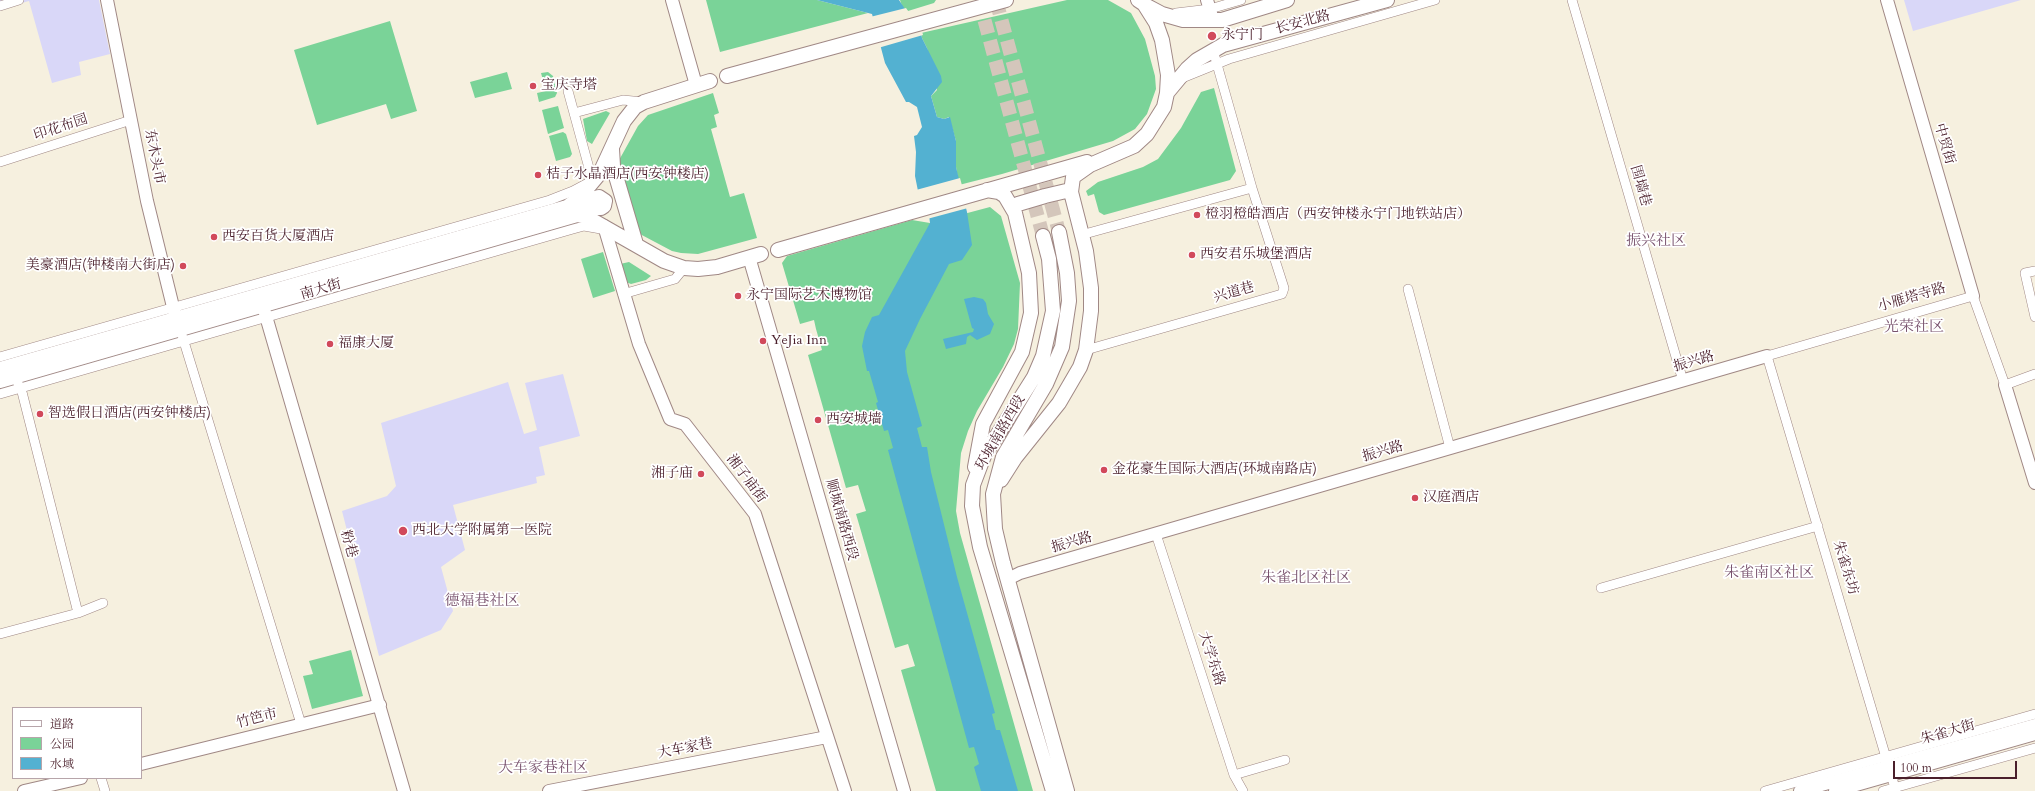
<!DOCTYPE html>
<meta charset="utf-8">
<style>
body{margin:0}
#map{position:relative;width:2035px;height:791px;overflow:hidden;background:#f6f0df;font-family:Cardo,"Noto Serif SC",serif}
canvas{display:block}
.legend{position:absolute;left:12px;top:707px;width:130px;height:72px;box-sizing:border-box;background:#fff;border:1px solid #b7a5aa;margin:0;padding:5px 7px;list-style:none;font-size:12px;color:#4a1f2b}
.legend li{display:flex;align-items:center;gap:8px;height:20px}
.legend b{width:20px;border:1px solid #b7a5aa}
.scale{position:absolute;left:1893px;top:761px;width:124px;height:18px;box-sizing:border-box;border:2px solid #4a1f2b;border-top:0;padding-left:5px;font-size:12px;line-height:14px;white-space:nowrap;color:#4a1f2b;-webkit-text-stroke:3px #fff;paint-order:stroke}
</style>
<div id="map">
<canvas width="2035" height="791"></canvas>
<ul class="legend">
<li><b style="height:5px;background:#fff"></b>道路</li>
<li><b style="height:11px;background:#7ad398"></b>公园</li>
<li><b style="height:11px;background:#53b1d1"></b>水域</li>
</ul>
<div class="scale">100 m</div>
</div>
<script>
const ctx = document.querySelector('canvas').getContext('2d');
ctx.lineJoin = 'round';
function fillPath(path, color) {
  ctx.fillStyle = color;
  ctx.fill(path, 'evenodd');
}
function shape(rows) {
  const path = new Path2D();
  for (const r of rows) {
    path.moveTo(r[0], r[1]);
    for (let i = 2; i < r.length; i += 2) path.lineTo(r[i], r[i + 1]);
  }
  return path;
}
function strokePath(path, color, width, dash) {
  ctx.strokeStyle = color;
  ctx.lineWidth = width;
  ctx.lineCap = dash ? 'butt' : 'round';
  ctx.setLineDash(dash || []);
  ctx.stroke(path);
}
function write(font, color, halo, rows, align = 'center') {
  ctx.font = font + ' Cardo,"Noto Serif SC",serif';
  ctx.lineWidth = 3.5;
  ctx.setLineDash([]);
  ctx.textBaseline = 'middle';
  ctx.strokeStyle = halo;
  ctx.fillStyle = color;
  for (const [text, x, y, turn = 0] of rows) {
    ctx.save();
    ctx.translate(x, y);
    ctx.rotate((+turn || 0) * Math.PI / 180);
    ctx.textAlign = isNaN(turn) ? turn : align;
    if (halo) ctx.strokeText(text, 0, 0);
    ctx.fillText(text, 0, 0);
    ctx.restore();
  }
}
const built = shape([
 [0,0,99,0,110,54,79,62,81,75,52,83,29,1,0,9],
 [1904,0,2021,0,1913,31],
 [563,374,580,436,539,447,545,475,536,477,537,483,453,505,465,550,441,567,453,611,441,630,379,656,342,511,387,496,396,486,381,423,508,382,524,434,537,430,525,383]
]);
const green = shape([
 [706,0,817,0,868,13,720,52],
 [900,0,936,0,934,3,908,11,903,9],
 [1067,0,1108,0,1131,13,1145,39,1155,76,1156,89,1147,114,1135,129,1113,141,1002,174,959,185,956,167,956,141,949,117,944,119,937,117,931,96,937,90,927,48,922,38,921,33],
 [390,21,417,111,391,119,386,104,317,125,294,50],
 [507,72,512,89,475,98,470,82],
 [548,72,553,76,557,93,555,97,539,102,537,93,546,91,541,73],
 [1214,88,1236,171,1230,180,1104,215,1099,212,1094,194,1088,196,1086,191,1098,182,1143,167,1158,159,1181,128,1201,92],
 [713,93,719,113,714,115,717,127,711,129,730,197,744,193,757,238,698,254,681,253,672,251,638,233,618,162,638,126,648,115],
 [558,106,564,128,548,134,542,110],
 [606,111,610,113,592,144,587,141,583,119],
 [563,132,566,134,572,154,570,157,556,161,549,136],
 [990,207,1001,216,1020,283,1018,329,1014,344,1003,367,977,411,968,431,961,453,956,511,960,533,1033,791,936,791,901,670,915,666,908,644,895,648,856,514,866,511,858,485,846,488,808,355,822,350,816,329,814,320,800,324,782,263,787,256,912,220,930,223],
 [603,252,615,291,593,298,581,259],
 [629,262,651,276,646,280,631,284,626,282,620,264],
 [351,650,363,696,312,709,303,676,313,674,309,661]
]);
const water = shape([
 [817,0,899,0,921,33,922,38,941,76,942,82,931,96,937,117,944,119,950,117,956,141,956,167,967,212,972,245,962,260,949,264,920,319,905,351,907,372,922,426,917,428,922,447,927,447,931,472,957,577,995,713,992,714,996,730,1000,730,1018,791,981,791,974,767,979,764,974,747,969,748,888,450,893,448,888,430,884,431,876,403,878,402,869,371,867,371,862,346,865,332,872,317,879,315,930,223,929,215,918,191,915,176,916,152,914,136,917,135,922,127,917,107,909,102,906,102,885,63,872,14],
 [974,297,983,299,986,303,988,314,994,324,990,334,977,340,970,335,967,337,966,344,946,349,943,339,973,332,974,329,972,328,964,299]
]);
const pier = shape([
 [906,8,922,31,923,35,878,48,870,17],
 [960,178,968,208,927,219,916,190]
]);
const primaryTunnel = shape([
 [979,0,1043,236],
 [996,0,1059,232]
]);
const street = shape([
 [1572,0,1683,381],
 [0,6,19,0],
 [1176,13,1210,9,1241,0],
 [1182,78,1229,59,1435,0],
 [568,91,574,113],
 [0,162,131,120],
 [591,185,592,179,574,113,623,100,643,102],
 [1081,235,1252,188,1213,50],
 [2035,271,2025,273,2035,317],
 [1408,289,1450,448],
 [623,294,675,279,684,268],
 [182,335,301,724],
 [1086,350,1282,294,1284,288,1252,188],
 [0,357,550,200,573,191,588,183],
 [18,384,21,388,78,613],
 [0,394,573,229,584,226,601,229],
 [1156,534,1234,775,1243,791],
 [1601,588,1818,526],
 [0,634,78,613,103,603],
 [1234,775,1285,760],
 [101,778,105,791],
 [1895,788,1767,356,1973,296,2005,385,2035,374],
 [1765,791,2035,714],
 [1883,791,2035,748]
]);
const secondary = shape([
 [107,0,147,201,176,319],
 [672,0,696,85],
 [1207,0,1213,20],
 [1887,0,1973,296],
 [604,226,639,344,670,419,685,424,755,514,845,791],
 [749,257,904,791],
 [263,306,404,791],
 [2005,385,2035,483],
 [1008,579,1020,573,1767,356],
 [141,764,380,705],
 [24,791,81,778],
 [549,791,827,737],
 [1800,791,2035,725],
 [1835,791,2035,734]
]);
const primary = shape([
 [1145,5,1162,14,1183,20,1222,20,1287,0],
 [727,76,1006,0],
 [1167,93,1187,69,1197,60,1223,45,1387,0],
 [612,149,613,166,636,244],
 [574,205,599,197,605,201,604,206,601,208,588,208,575,213],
 [1013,208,1018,204,1045,196,1066,191,1071,192],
 [1059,232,1067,273,1069,301,1062,347,1046,384,1003,457,993,494,995,529,1003,563,1067,791],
 [1043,236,1049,259,1053,311,1043,356,1034,377,984,456,973,485,972,506,980,547,1053,791],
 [778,250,1087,162],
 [0,369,567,207,579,198,600,173,624,121,635,107,644,102,710,81],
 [0,381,577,215,585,216,664,261,684,268,698,269,717,267,761,254],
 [975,467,983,424,1022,352,1031,313,1029,273,1015,213,1005,196,999,192,987,190],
 [1001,480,1015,458,1059,403,1080,367,1086,350,1091,311,1091,288,1086,251,1071,192,1073,177,1090,165,1134,146,1147,134,1164,107,1167,93,1168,75,1162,40,1156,23,1144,4,1138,0]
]);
const markers = [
 [1212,36,5,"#d1495b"],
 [533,86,4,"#d1495b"],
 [538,175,4,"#d1495b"],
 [1197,215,4,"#d1495b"],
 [214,237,4,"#d1495b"],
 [1192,255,4,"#d1495b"],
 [183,266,4,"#d1495b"],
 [738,296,4,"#d1495b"],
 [763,341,4,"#d1495b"],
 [330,344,4,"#d1495b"],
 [40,414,4,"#d1495b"],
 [818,420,4,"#d1495b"],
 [1104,470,4,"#d1495b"],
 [701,474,4,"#d1495b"],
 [1415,498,4,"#d1495b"],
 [403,531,5,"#d1495b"]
];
const streetNames = [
 ["长安北路",1303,23,-15],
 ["印花布园",61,128,-18],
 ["中贸街",1944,144,74],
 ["东木头市",154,157,79],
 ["围墙巷",1640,186,74],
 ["南大街",321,290,-16],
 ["兴道巷",1234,293,-16],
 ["小雁塔寺路",1912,298,-16],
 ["振兴路",1694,362,-16],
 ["环城南路西段",1001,433,-60],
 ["振兴路",1383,452,-16],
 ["湘子庙街",746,479,53],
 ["顺城南路西段",841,520,74],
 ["振兴路",1072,543,-16],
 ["粉巷",348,544,74],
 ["朱雀东坊",1845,568,73],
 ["大学东路",1211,659,72],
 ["竹笆市",257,719,-14],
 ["朱雀大街",1948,733,-16],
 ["大车家巷",685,749,-11]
];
const poiNames = [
 ["永宁门",1221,36],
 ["宝庆寺塔",541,86],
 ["桔子水晶酒店(西安钟楼店)",546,175],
 ["橙羽橙皓酒店（西安钟楼永宁门地铁站店）",1205,215],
 ["西安百货大厦酒店",222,237],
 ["西安君乐城堡酒店",1200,255],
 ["美豪酒店(钟楼南大街店)",175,266,"right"],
 ["永宁国际艺术博物馆",746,296],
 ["YeJia Inn",771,341],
 ["福康大厦",338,344],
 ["智选假日酒店(西安钟楼店)",48,414],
 ["西安城墙",826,420],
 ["金花豪生国际大酒店(环城南路店)",1112,470],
 ["湘子庙",693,474,"right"],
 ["汉庭酒店",1423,498],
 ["西北大学附属第一医院",412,531]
];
const neighbourhoodNames = [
 ["振兴社区",1656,242],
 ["光荣社区",1914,328],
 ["朱雀南区社区",1769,574],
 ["朱雀北区社区",1306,579],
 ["德福巷社区",482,602],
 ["大车家巷社区",543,769]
];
fillPath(built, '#d9d7f8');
fillPath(green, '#7ad398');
fillPath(water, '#53b1d1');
fillPath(pier, '#f6f0df');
strokePath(primaryTunnel, '#d4c6bb', 14, [14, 7]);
strokePath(street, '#a08885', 10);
strokePath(secondary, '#a08885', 14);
strokePath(primary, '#a08885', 16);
strokePath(street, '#fff', 9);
strokePath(secondary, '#fff', 12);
strokePath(primary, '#fff', 14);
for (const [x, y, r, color] of markers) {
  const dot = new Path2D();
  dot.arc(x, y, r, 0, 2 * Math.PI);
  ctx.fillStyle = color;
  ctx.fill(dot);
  strokePath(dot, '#fff', 1.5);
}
write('14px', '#4a1f2b', '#fff', streetNames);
write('14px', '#4a1f2b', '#fff', poiNames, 'left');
write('15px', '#79536e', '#fff', neighbourhoodNames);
</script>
